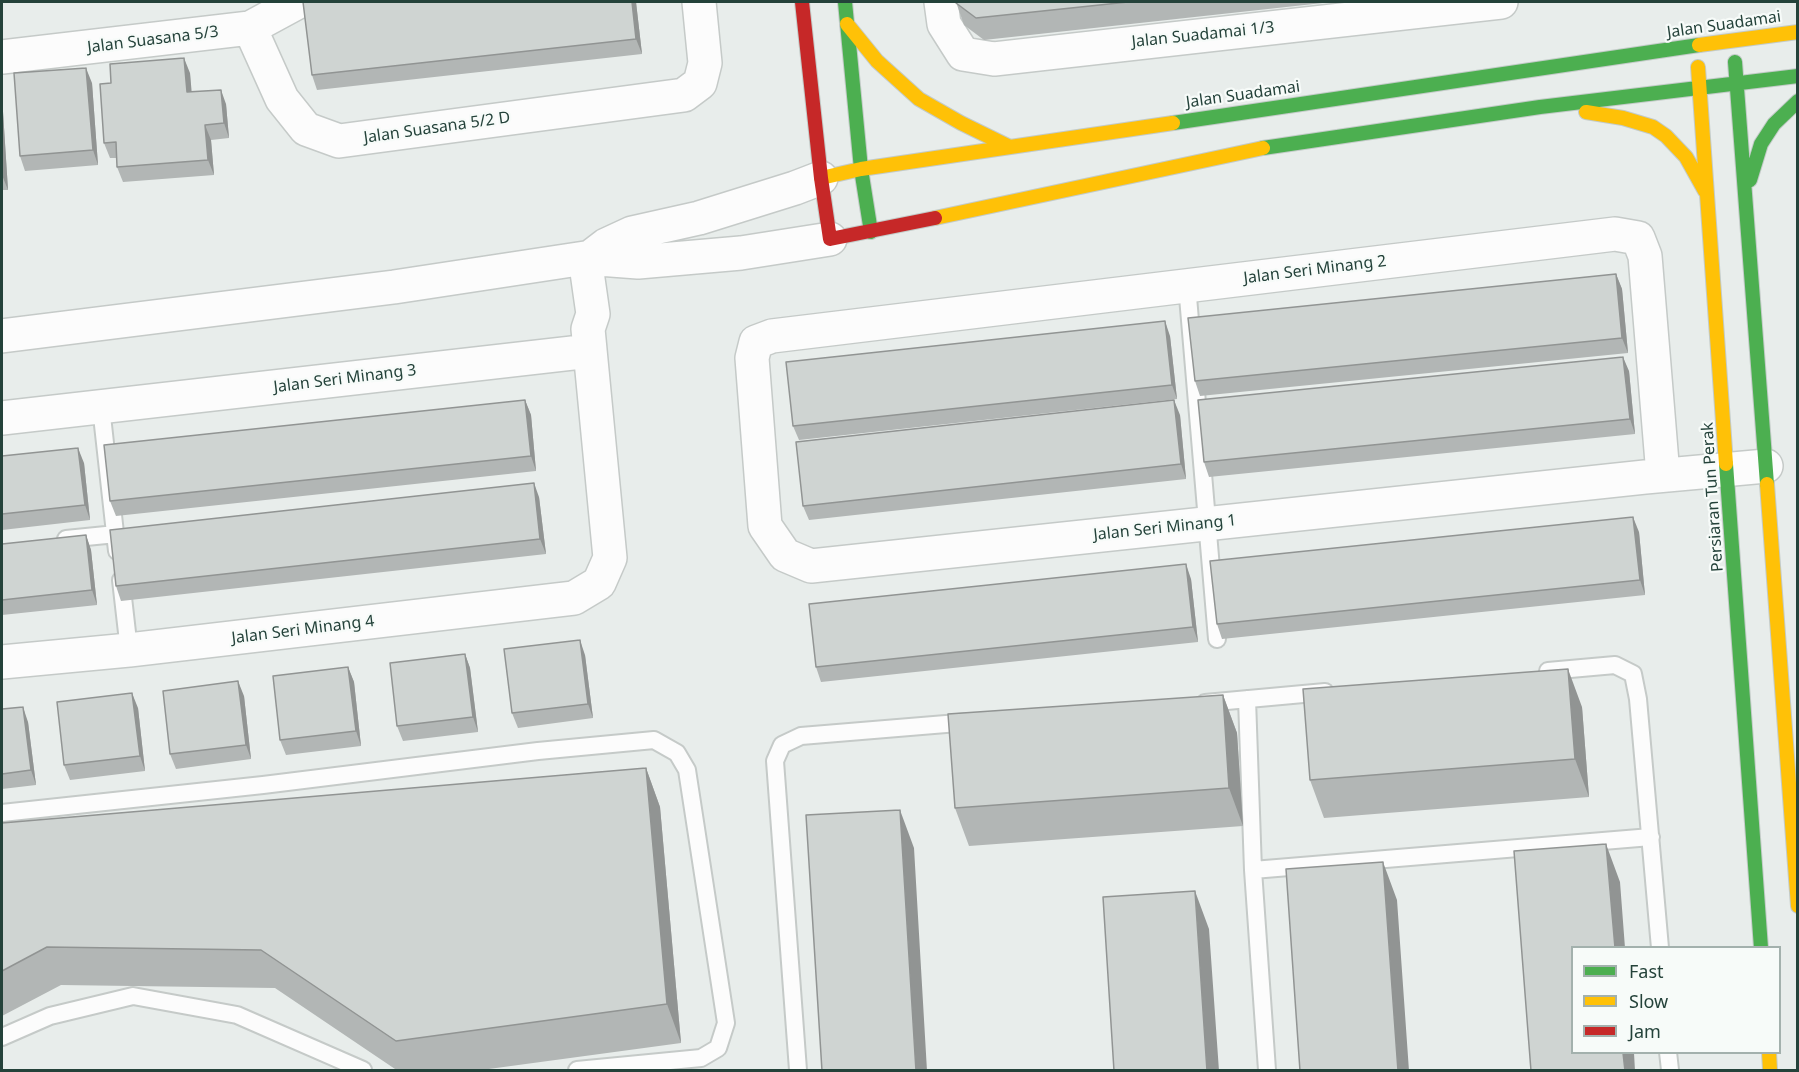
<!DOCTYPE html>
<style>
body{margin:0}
#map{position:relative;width:1799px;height:1072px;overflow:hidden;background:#e8edeb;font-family:"Noto Sans",sans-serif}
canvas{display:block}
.frame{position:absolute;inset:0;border:3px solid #24423a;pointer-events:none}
.legend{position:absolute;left:1571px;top:946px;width:210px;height:108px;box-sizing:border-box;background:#f7fbf9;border:2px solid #a3b1ad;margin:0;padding:8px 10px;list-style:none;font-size:18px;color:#24423a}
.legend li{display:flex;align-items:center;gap:12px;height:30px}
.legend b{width:30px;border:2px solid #a3b1ad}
</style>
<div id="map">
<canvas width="1799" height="1072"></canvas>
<div class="frame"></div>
<ul class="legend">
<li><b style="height:8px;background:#4caf50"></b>Fast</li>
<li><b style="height:8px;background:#ffc107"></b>Slow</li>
<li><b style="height:8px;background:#c62828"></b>Jam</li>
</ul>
</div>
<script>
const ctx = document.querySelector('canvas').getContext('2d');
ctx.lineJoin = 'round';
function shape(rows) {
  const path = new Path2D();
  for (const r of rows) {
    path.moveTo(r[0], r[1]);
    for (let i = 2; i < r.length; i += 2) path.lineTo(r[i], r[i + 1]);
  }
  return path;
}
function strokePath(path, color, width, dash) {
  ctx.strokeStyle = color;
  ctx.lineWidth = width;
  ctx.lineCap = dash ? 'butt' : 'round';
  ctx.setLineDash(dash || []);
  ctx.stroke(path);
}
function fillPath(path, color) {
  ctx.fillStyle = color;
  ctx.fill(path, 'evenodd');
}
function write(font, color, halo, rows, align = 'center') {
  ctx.font = font + ' "Noto Sans",sans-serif';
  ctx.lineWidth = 4.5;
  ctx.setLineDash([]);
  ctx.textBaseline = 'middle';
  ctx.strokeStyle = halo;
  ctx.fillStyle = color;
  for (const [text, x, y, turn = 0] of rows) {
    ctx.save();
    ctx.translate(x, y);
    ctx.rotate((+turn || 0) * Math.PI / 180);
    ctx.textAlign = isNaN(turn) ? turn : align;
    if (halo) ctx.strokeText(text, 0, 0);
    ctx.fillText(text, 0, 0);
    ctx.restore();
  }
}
const lane = shape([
 [1187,285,1217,639],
 [101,407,117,551],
 [66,539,116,534],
 [121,580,129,650],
 [1548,671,1615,665,1633,674,1638,699,1660,948],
 [1247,699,1253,870,1267,1070],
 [1205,703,1325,692],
 [2,813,263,785,538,751,654,740,677,753,687,770,726,1023,718,1048,701,1058,577,1070],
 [1253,870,1651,837],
 [2,1037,50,1016,133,996,237,1015,363,1070],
 [1668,1052,1670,1070],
 [798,1070,775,761,782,745,801,736,970,722]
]);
const street = shape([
 [941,2,944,24,963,54,994,59,1501,2],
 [250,28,282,99,306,129,339,141,684,95,700,83,705,63,699,2],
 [2,57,250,28,298,2],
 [589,258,606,245,632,233,699,218,795,188,821,178],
 [2,336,394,287,585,258,638,262,741,253,830,239],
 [2,418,590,351],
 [1663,475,1645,256,1638,238,1615,234,772,336,756,342,752,358,765,526,785,555,811,566,1645,477,1766,466],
 [2,662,129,650,574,598,599,583,610,558,588,329,593,314,585,258]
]);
const fast = shape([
 [845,2,861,169,871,232],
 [1735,62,1767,484],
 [1173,123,1699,45],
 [1263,148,1540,107,1798,76],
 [1750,180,1761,144,1774,124,1798,101],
 [1726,464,1761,948]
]);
const slow = shape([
 [847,24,877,61,919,99,961,123,1010,147],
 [1699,45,1798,32],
 [1698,67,1726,464],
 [1586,112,1623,118,1653,127,1666,136,1686,157,1705,191],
 [821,178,861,169,1173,123],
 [935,218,1263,148],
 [1767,484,1798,906],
 [1769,1052,1770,1070]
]);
const jam = shape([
 [802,2,821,178,830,239,935,218]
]);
const wall = shape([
 [303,2,636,2,642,54,317,90,312,75],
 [956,2,1332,2,984,40,964,25],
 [190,73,191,92,226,104,229,138,211,140,214,175,123,182,117,167,117,158,110,158,104,143,111,83],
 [92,83,98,165,25,171,20,156],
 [2,96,8,190,2,190],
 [1616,274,1622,289,1628,353,1200,396,1195,381],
 [1170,336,1177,399,799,440,793,426],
 [1629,371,1635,434,1209,477,1204,462],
 [525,400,531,415,536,471,116,516,110,501],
 [1180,415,1186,479,809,520,803,506],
 [2,456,84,463,90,520,2,530],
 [539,497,546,554,121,601,116,586],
 [1639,532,1645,595,1222,639,1217,624],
 [86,535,91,550,97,605,2,615,2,544],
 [1191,579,1198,642,821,682,816,667],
 [465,654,470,668,478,732,403,741,397,726],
 [585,655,593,718,518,728,512,713],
 [348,667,354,682,361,746,286,755,280,740],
 [1223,695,1237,733,1243,826,969,846,955,808],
 [244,696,251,759,176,769,170,754],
 [1582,707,1589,797,1324,818,1310,780],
 [138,708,145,771,70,780,64,765],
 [2,709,28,722,36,785,2,789],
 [646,768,660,807,681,1043,474,1071,398,1071,275,988,61,985,2,1016,2,823]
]);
const shadedWall = shape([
 [632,2,636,2,642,54,636,39],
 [184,58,190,73,193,107,187,92],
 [86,68,92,83,98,165,93,150],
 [221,90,226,104,229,138,224,123],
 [2,96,8,190,2,175],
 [205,125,211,140,214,175,208,160],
 [1616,274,1622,289,1628,353,1622,338],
 [1165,321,1170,336,1177,399,1172,385],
 [1623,357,1629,371,1635,434,1630,419],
 [525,400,531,415,536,471,531,456],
 [1174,400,1180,415,1186,479,1181,464],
 [78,448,84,463,90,520,85,505],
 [534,483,539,497,546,554,540,539],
 [1633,517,1639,532,1645,595,1640,580],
 [86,535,91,550,97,605,92,590],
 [1186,564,1191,579,1198,642,1193,627],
 [580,640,585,655,593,718,588,704],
 [465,654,470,668,478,732,473,717],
 [348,667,354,682,361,746,356,731],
 [1568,669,1582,707,1589,797,1575,759],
 [238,681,244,696,251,759,246,745],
 [132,693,138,708,145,771,140,756],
 [1223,695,1237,733,1243,826,1229,788],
 [23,707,28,722,36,785,31,770],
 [646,768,660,807,681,1043,667,1004],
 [900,810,914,848,927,1071,916,1071],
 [1606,844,1620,882,1625,948,1615,948],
 [1383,862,1397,900,1409,1071,1398,1071],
 [1195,891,1209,929,1219,1071,1207,1071],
 [1623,1053,1634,1053,1635,1071,1625,1071]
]);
const building = shape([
 [303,2,632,2,636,39,312,75,303,2],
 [956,2,1128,2,976,18,956,3,956,2],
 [184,58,187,92,221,90,224,123,205,125,208,160,117,167,116,142,104,143,100,84,111,83,110,64,184,58],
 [86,68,93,150,20,156,14,73,86,68],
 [1616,274,1622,338,1195,381,1188,318,1616,274],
 [1165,321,1172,385,793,426,786,362,1165,321],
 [1623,357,1630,419,1204,462,1198,400,1623,357],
 [525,400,531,456,110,501,104,445,525,400],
 [1174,400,1181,464,803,506,796,442,1174,400],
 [78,448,85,505,2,514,2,456,78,448],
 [534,483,540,539,116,586,110,530,534,483],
 [1633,517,1640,580,1217,624,1210,561,1633,517],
 [86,535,92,590,2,600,2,544,86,535],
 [1186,564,1193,627,816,667,809,604,1186,564],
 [580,640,588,704,512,713,504,649,580,640],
 [465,654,473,717,397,726,390,663,465,654],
 [348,667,356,731,280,740,273,676,348,667],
 [1568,669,1575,759,1310,780,1303,689,1568,669],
 [238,681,246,745,170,754,163,691,238,681],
 [132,693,140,756,64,765,57,702,132,693],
 [1223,695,1229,788,955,808,948,714,1223,695],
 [23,707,31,770,2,774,2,709,23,707],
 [646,768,667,1004,396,1041,261,950,47,947,2,971,2,823,646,768],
 [900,810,916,1071,822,1071,806,815,900,810],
 [1606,844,1615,948,1572,948,1572,1053,1623,1053,1625,1071,1531,1071,1514,851,1606,844],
 [1383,862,1398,1071,1300,1071,1286,869,1383,862],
 [1195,891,1207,1071,1114,1071,1103,897,1195,891]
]);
const streetNames = [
 ["Jalan Suadamai",1724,25,-8],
 ["Jalan Suadamai 1/3",1203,35,-6],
 ["Jalan Suasana 5/3",153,40,-7],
 ["Jalan Suadamai",1243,95,-8],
 ["Jalan Suasana 5/2 D",437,128,-8],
 ["Jalan Seri Minang 2",1315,270,-7],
 ["Jalan Seri Minang 3",345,379,-7],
 ["Persiaran Tun Perak",1713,497,-94],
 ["Jalan Seri Minang 1",1165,528,-6],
 ["Jalan Seri Minang 4",303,630,-7]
];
strokePath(lane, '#c5cac8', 20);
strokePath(street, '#c5cac8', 36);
strokePath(fast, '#c3cbc8', 16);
strokePath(slow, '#c3cbc8', 16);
strokePath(jam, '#c3cbc8', 16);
strokePath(lane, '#fcfcfc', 16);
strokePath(street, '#fcfcfc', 33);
strokePath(fast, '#4caf50', 14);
strokePath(slow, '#ffc107', 14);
strokePath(jam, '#c62828', 14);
fillPath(wall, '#b2b6b5');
fillPath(shadedWall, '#919493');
fillPath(building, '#cfd4d2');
strokePath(building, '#919493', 1.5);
write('16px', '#24423a', '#f7fbf9', streetNames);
</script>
